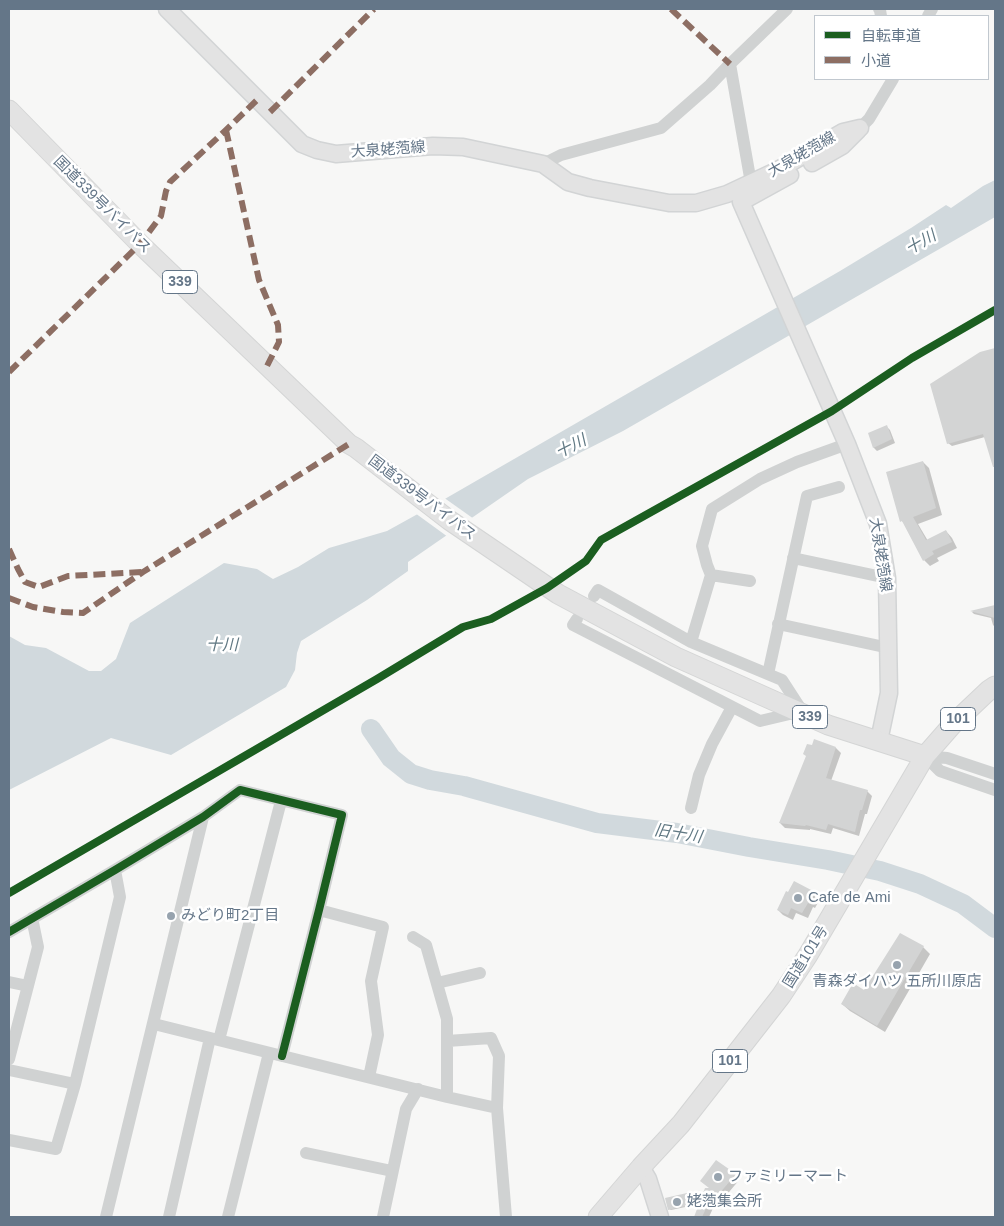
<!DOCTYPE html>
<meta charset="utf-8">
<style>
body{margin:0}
#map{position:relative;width:1004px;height:1226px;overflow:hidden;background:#f7f7f6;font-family:Helvetica,"Noto Sans JP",sans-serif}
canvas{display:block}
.frame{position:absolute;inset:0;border:10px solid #647688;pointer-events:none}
.legend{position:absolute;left:814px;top:15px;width:175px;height:65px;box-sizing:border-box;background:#fff;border:1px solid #c1c8cf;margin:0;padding:6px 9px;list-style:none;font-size:15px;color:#647688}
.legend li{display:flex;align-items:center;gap:10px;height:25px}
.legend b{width:25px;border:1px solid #c1c8cf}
</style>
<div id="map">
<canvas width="1004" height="1226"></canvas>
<div class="frame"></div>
<ul class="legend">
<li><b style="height:6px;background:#1b5e20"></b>自転車道</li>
<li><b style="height:6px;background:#8d6e63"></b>小道</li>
</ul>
</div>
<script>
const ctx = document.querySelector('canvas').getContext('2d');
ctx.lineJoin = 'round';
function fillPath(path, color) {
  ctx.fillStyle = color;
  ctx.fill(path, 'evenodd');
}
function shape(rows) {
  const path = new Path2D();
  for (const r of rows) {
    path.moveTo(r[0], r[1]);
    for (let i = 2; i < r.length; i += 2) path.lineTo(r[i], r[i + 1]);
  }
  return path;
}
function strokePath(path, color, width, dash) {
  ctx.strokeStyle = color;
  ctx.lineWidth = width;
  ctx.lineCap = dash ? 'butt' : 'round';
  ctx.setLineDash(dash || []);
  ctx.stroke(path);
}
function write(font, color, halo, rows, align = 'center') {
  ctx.font = font + ' Helvetica,"Noto Sans JP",sans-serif';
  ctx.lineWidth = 5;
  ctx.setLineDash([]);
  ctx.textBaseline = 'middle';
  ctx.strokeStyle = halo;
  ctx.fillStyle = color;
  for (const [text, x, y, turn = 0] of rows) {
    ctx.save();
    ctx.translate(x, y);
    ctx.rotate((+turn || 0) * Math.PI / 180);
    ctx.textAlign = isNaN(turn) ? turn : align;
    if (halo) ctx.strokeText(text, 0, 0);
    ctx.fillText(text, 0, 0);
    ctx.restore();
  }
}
const water = shape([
 [995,180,995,217,623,431,528,479,408,562,408,571,367,600,301,641,297,653,295,670,286,687,171,755,111,738,9,790,9,636,25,645,46,648,89,671,101,671,116,659,130,623,224,563,257,569,273,579,298,567,329,548,387,531,443,500,840,271,911,228,946,205,951,208,983,186]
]);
const pier = shape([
 [443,497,474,519,448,537,415,513]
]);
const shadow = shape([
 [995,350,995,470,985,437,952,446,948,443,981,353],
 [886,426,890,430,895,443,877,451,874,448,869,434],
 [923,462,929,468,942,515,918,524,928,541,946,531,952,538,957,548,937,558,939,561,930,566,924,560,906,525,902,521],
 [995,606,995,627,993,625,991,618,974,614,972,612],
 [815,741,836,748,841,753,831,781,867,791,872,796,867,814,865,814,859,836,833,828,831,834,810,829,810,830,785,828,780,823],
 [794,883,815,893,820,899,815,908,813,907,808,918,796,913,793,920,783,915,778,910,789,893],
 [923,947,930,954,885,1032,850,1011,842,1004,865,991],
 [717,1162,740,1179,724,1198,719,1195,709,1217,695,1217,706,1190,710,1188],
 [687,1194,690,1206,671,1210,669,1209]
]);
const river = shape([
 [371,729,391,758,411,774,430,780,464,786,597,823,677,833,749,847,828,860,880,871,920,884,963,904,995,928]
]);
const building = shape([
 [995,348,995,467,993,467,983,434,947,444,930,384,980,352],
 [887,425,892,439,873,448,868,433],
 [923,461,936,508,913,517,926,540,946,530,952,542,932,551,934,554,923,561,902,521,900,522,886,472],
 [995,605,995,618,970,611],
 [814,739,836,747,826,778,868,790,862,810,860,810,855,832,828,824,826,830,806,825,805,826,779,823,806,756,803,754,807,744,812,745],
 [794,881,815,892,810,904,808,903,802,913,791,908,788,915,777,910,786,891,788,892],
 [900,933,924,946,877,1026,841,1004,853,983,864,990],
 [716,1160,736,1174,718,1195,714,1191,702,1217,694,1217,705,1188,709,1188,700,1181],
 [687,1193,690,1205,668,1210,665,1198]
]);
const minor = shape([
 [879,9,880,10,881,16],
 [928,16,932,9],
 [730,64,751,183],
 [860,128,869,119,893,79],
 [543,164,561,155,661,128,710,85,730,64,787,9],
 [793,558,887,578],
 [711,575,750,581],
 [594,596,598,590,691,642,782,680,804,714],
 [577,619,573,625,760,721,798,712],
 [778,624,889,648],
 [691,642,711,575,707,565,702,546,712,509,760,479,797,462,847,444],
 [768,674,807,496,839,487],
 [925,756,940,771,995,790],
 [925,756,947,758,995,774],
 [691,808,699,775,712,744,732,707],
 [319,910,383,927,371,981,378,1035,369,1077],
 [9,932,115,870,203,817,240,790,342,815,319,910,282,1056],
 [413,937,426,945,447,1019,447,1097],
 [9,982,28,986],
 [437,983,480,973],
 [154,1024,447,1097,497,1108,506,1217],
 [219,1040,281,801],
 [447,1041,491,1038,499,1056,497,1108],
 [9,1059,38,947,32,918],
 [9,1070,75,1084],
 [9,1140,56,1149,75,1084,120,897,115,870],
 [306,1153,392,1171],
 [106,1217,203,817],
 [169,1217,210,1038],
 [228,1217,269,1053],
 [383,1217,406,1109,418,1089]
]);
const major = shape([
 [167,9,302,144,317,150,336,154,433,146,463,147,543,164,568,182,590,188,669,203,696,203,727,194,778,170,843,132,860,128],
 [812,163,842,146,858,130],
 [790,175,741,202,847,444,878,524,887,578,889,693,880,736,878,741],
 [641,1167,648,1179,660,1217]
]);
const highway = shape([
 [9,110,140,244,349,444,356,448,449,520,558,594,676,657,828,725,925,756],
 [598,1217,641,1167,681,1124,781,996,808,955,925,756,953,724,989,690,995,686]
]);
const quiet = shape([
 [671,9,730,64],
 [270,112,374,9],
 [226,130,259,280,278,325,279,342,267,366],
 [9,372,140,244,161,216,166,191,170,182,226,130,257,100],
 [9,549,18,569,25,582,39,587,68,576,143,572],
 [9,598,33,607,63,612,83,613,143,572,349,444]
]);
const cycleway = shape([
 [9,893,377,679,463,627,491,619,547,588,586,561,601,540,832,411,912,358,995,310],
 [9,932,115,870,203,817,240,790,342,815,319,910,282,1056]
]);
const markers = [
 [798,898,5,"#97a3ae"],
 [171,916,5,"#97a3ae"],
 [897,965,5,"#97a3ae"],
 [718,1177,5,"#97a3ae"],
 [677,1202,5,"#97a3ae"]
];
const shields = [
 [180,282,35],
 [810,717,35],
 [958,719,35],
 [730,1061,35]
];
const shieldNames = [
 ["339",180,282],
 ["339",810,717],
 ["101",958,719],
 ["101",730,1061]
];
const streetNames = [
 ["大泉姥萢線",388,150,-4],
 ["大泉姥萢線",802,155,-30],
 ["国道339号バイパス",102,205,45],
 ["国道339号バイパス",422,498,37],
 ["大泉姥萢線",880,555,81],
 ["国道101号",806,957,-58]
];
const poiNames = [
 ["Cafe de Ami",808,898],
 ["みどり町2丁目",181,916],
 ["青森ダイハツ 五所川原店",897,982,"center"],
 ["ファミリーマート",728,1177],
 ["姥萢集会所",687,1202]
];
const waterNames = [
 ["十川",921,243,-30],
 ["十川",571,447,-27],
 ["十川",222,646],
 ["旧十川",678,834,9]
];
fillPath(water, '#d1d9dd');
fillPath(pier, '#f7f7f6');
fillPath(shadow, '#0003');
strokePath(river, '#d1d9dd', 20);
fillPath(building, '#d3d4d4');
strokePath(major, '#d2d4d5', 19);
strokePath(highway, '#d4d5d5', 21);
strokePath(minor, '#d0d2d2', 12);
strokePath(major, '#e3e3e3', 16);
strokePath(highway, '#e3e3e3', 19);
strokePath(quiet, '#8d6e63', 6, [12, 6]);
strokePath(cycleway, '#1b5e20', 8);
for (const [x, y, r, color] of markers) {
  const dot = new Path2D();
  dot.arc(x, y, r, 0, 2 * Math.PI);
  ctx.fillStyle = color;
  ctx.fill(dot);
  strokePath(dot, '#fff', 2);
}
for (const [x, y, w] of shields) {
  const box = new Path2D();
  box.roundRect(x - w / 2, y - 11.5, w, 23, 4);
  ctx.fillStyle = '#fff';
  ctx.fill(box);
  strokePath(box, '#647688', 1);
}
write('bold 14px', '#647688', null, shieldNames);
write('15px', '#647688', '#fff', streetNames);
write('15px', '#647688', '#fff', poiNames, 'left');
write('italic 16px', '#607883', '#fff', waterNames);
</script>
